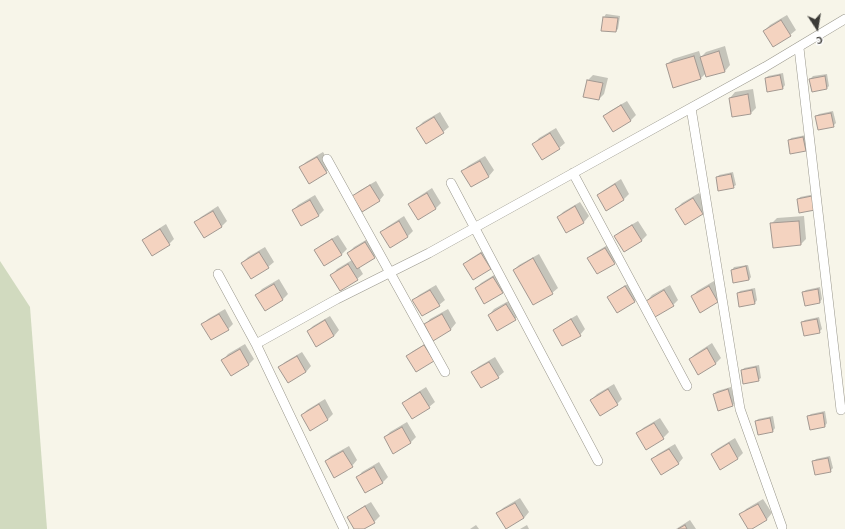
<!DOCTYPE html>
<meta charset="utf-8">
<style>
body{margin:0}
#map{position:relative;width:845px;height:529px;overflow:hidden;background:#f7f5e9;font-family:"Alegreya Sans",sans-serif}
canvas{display:block}
.north{position:absolute;left:797px;top:8px;width:40px;height:40px;-webkit-text-stroke:3px #fff;paint-order:stroke;rotate:168deg;font-size:11px;font-weight:700;line-height:16px;text-align:center;color:#3c3b37}
.north::after{content:'';display:block;margin:auto;width:14px;height:18px;background:#3c3b37;clip-path:polygon(50% 0,100% 100%,50% 72%,0 100%)}
</style>
<div id="map">
<canvas width="845" height="529"></canvas>
<div class="north">С</div>
</div>
<script>
const ctx = document.querySelector('canvas').getContext('2d');
ctx.lineJoin = 'round';
function fillPath(path, color) {
  ctx.fillStyle = color;
  ctx.fill(path, 'evenodd');
}
function shape(rows) {
  const path = new Path2D();
  for (const r of rows) {
    path.moveTo(r[0], r[1]);
    for (let i = 2; i < r.length; i += 2) path.lineTo(r[i], r[i + 1]);
  }
  return path;
}
function strokePath(path, color, width, dash) {
  ctx.strokeStyle = color;
  ctx.lineWidth = width;
  ctx.lineCap = dash ? 'butt' : 'round';
  ctx.setLineDash(dash || []);
  ctx.stroke(path);
}
const green = shape([
 [0,261,30,307,47,529,0,529]
]);
const shadow = shape([
 [606,14,620,16,618,29,616,31,602,30,604,17],
 [787,15,796,30,790,35,764,31,770,25],
 [725,46,730,65,725,71,706,76,706,73,700,79,667,64,673,59,699,51,701,57,706,52],
 [783,73,785,85,783,88,766,78,768,76],
 [827,74,829,86,827,88,813,91,810,79,813,76],
 [593,75,608,78,604,94,599,99,584,96,588,80],
 [753,89,756,108,751,113,730,98,735,92],
 [627,101,636,115,630,121,604,116,610,111],
 [833,111,836,123,833,126,816,116,819,114],
 [440,112,449,127,443,132,417,128,423,122],
 [556,128,565,143,559,148,534,144,539,138],
 [806,135,808,148,806,150,789,141,791,138],
 [323,152,332,167,326,172,300,168,306,162],
 [485,156,494,170,489,176,471,186,463,171,468,166],
 [733,172,736,185,733,187,717,178,719,175],
 [621,179,629,194,624,199,607,210,598,195,604,190],
 [376,181,384,195,379,201,353,196,359,191],
 [432,188,441,203,436,208,410,204,415,199],
 [699,193,708,208,702,213,676,209,682,203],
 [815,194,817,207,798,200,800,197],
 [315,195,324,210,319,215,301,225,293,210,298,205],
 [580,202,589,216,584,222,566,232,558,218,563,212],
 [218,206,227,221,222,226,196,222,201,217],
 [404,216,413,231,408,236,390,247,382,232,387,227],
 [804,216,806,239,801,244,771,224,777,218],
 [638,221,647,235,641,241,615,236,621,231],
 [166,224,174,239,169,244,143,240,149,235],
 [338,235,347,249,341,255,315,250,321,245],
 [371,237,379,252,374,257,359,267,363,274,357,279,340,289,332,275,337,269,352,260,348,253,354,247],
 [611,243,620,258,614,263,588,258,594,253],
 [265,247,274,262,268,267,242,263,248,257],
 [487,248,496,263,490,268,464,264,470,259],
 [539,254,558,288,552,293,514,270,519,265],
 [748,265,751,277,749,280,732,270,734,267],
 [499,272,507,287,502,292,476,288,481,283],
 [279,279,288,294,283,299,265,309,257,295,262,289],
 [714,281,723,295,718,301,700,311,692,297,697,291],
 [631,282,640,296,634,302,609,297,614,292],
 [436,285,445,300,439,305,413,301,419,295],
 [670,285,678,300,673,305,647,301,652,295],
 [820,287,822,299,820,302,806,305,803,292,806,290],
 [755,288,757,300,755,303,738,293,740,291],
 [512,299,520,314,515,319,489,315,494,309],
 [225,309,233,324,228,329,202,325,208,319],
 [448,309,456,323,451,329,434,339,425,325,430,319],
 [577,315,585,329,580,335,554,330,560,325],
 [330,316,339,330,334,336,317,346,308,331,313,326],
 [819,317,822,329,819,332,802,322,805,320],
 [430,341,433,361,407,356,413,351],
 [712,343,721,358,716,363,698,374,690,359,695,354],
 [245,344,254,359,249,364,231,374,223,360,228,354],
 [302,352,311,366,306,372,280,367,285,362],
 [495,357,504,372,498,377,472,373,478,367],
 [759,365,761,378,758,380,742,371,744,368],
 [614,384,622,399,617,404,591,400,597,394],
 [426,387,435,402,429,407,404,403,409,398],
 [731,387,735,403,733,405,714,394,717,391],
 [325,399,333,414,328,419,311,429,302,415,307,410],
 [825,411,827,423,825,426,810,429,808,416,811,414],
 [773,416,775,428,773,431,756,421,758,419],
 [660,418,669,432,663,438,646,448,638,434,643,428],
 [407,422,416,437,411,442,394,452,385,437,390,432],
 [735,438,743,453,738,458,721,469,712,454,717,449],
 [675,444,683,458,678,464,652,459,658,454],
 [349,446,357,460,352,466,326,461,331,456],
 [830,456,833,468,830,471,814,461,816,459],
 [379,462,388,477,383,482,366,492,357,478,362,472],
 [520,498,529,512,524,518,498,513,503,508],
 [763,499,772,513,767,519,749,529,741,515,746,509],
 [371,502,380,516,374,522,362,529,356,529,349,517,354,512],
 [690,520,696,529,676,529],
 [476,525,479,529,470,529],
 [527,525,529,529,520,529]
]);
const building = shape([
 [603,17,618,18,616,32,601,31,603,17],
 [781,20,791,36,773,47,763,31,781,20],
 [719,51,725,72,706,77,700,57,719,51],
 [694,56,701,79,673,88,666,64,694,56],
 [780,75,783,89,767,92,765,78,780,75],
 [825,76,827,89,812,92,809,79,825,76],
 [587,80,603,83,599,100,583,97,587,80],
 [748,94,751,114,732,117,729,98,748,94],
 [621,105,631,121,613,132,603,116,621,105],
 [831,113,834,127,818,130,815,116,831,113],
 [434,117,444,133,426,144,416,128,434,117],
 [550,133,560,149,542,160,532,144,550,133],
 [803,137,806,151,790,154,788,140,803,137],
 [317,157,327,173,309,184,299,167,317,157],
 [480,161,489,177,471,187,461,171,480,161],
 [731,174,734,188,718,191,716,177,731,174],
 [615,184,624,200,606,211,597,195,615,184],
 [370,185,380,201,362,212,352,196,370,185],
 [427,193,436,209,418,220,408,204,427,193],
 [812,196,815,210,799,213,797,199,812,196],
 [693,198,703,214,685,225,675,209,693,198],
 [310,200,319,216,301,226,292,210,310,200],
 [575,206,584,223,566,233,557,217,575,206],
 [213,211,222,227,204,238,194,222,213,211],
 [399,221,408,237,390,248,380,232,399,221],
 [799,221,801,245,773,248,770,223,799,221],
 [632,225,642,241,624,252,614,236,632,225],
 [160,229,170,245,152,256,142,240,160,229],
 [332,239,342,255,324,266,314,250,332,239],
 [365,242,375,258,357,269,347,253,365,242],
 [605,248,615,264,597,274,587,258,605,248],
 [259,252,269,268,251,279,241,263,259,252],
 [481,253,491,269,473,280,463,264,481,253],
 [533,258,553,294,533,305,513,270,533,258],
 [348,264,358,280,340,291,330,275,348,264],
 [746,266,749,280,733,283,731,270,746,266],
 [493,277,503,293,484,304,475,288,493,277],
 [274,284,283,300,265,311,255,295,274,284],
 [625,286,635,302,617,313,607,297,625,286],
 [709,286,718,302,700,313,691,296,709,286],
 [818,289,820,303,805,306,802,292,818,289],
 [430,290,440,306,422,316,412,300,430,290],
 [664,290,674,306,655,317,646,301,664,290],
 [752,290,755,304,739,307,737,293,752,290],
 [506,304,516,320,497,331,488,315,506,304],
 [219,314,229,330,211,340,201,324,219,314],
 [442,314,451,330,433,341,424,324,442,314],
 [571,319,581,336,562,346,553,330,571,319],
 [817,319,820,333,804,336,801,322,817,319],
 [325,320,334,336,316,347,307,331,325,320],
 [424,345,434,361,416,372,406,356,424,345],
 [707,348,716,364,698,375,689,359,707,348],
 [240,349,249,365,231,376,221,360,240,349],
 [297,356,306,372,288,383,278,367,297,356],
 [489,362,499,378,481,388,471,372,489,362],
 [756,367,759,381,743,384,741,370,756,367],
 [608,389,618,405,600,416,590,400,608,389],
 [728,389,733,406,718,411,713,394,728,389],
 [420,392,430,408,412,419,402,403,420,392],
 [319,404,328,420,310,431,301,415,319,404],
 [823,413,825,427,810,430,807,416,823,413],
 [770,418,773,432,758,435,755,421,770,418],
 [654,423,664,439,646,450,636,433,654,423],
 [402,427,411,443,393,454,384,437,402,427],
 [729,443,738,459,720,470,711,454,729,443],
 [669,449,679,464,661,475,651,459,669,449],
 [343,451,353,467,334,478,325,461,343,451],
 [828,458,831,472,815,475,812,461,828,458],
 [374,467,383,483,365,493,356,477,374,467],
 [515,503,524,518,506,529,496,513,515,503],
 [758,504,767,520,752,529,748,529,739,514,758,504],
 [365,506,375,523,364,529,354,529,347,517,365,506],
 [685,525,687,529,678,529,685,525]
]);
const service = shape([
 [799,48,841,410],
 [691,108,740,409,782,527],
 [327,159,445,372],
 [573,173,687,386],
 [451,183,598,461],
 [218,274,256,344],
 [344,529,256,344,337,299,429,253,604,156,765,67,845,19]
]);
fillPath(green, '#d1dabf');
fillPath(shadow, '#0003');
fillPath(building, '#f4d3c0');
strokePath(building, '#a29891', 1);
strokePath(service, '#98968b', 10);
strokePath(service, '#fff', 9);
</script>
